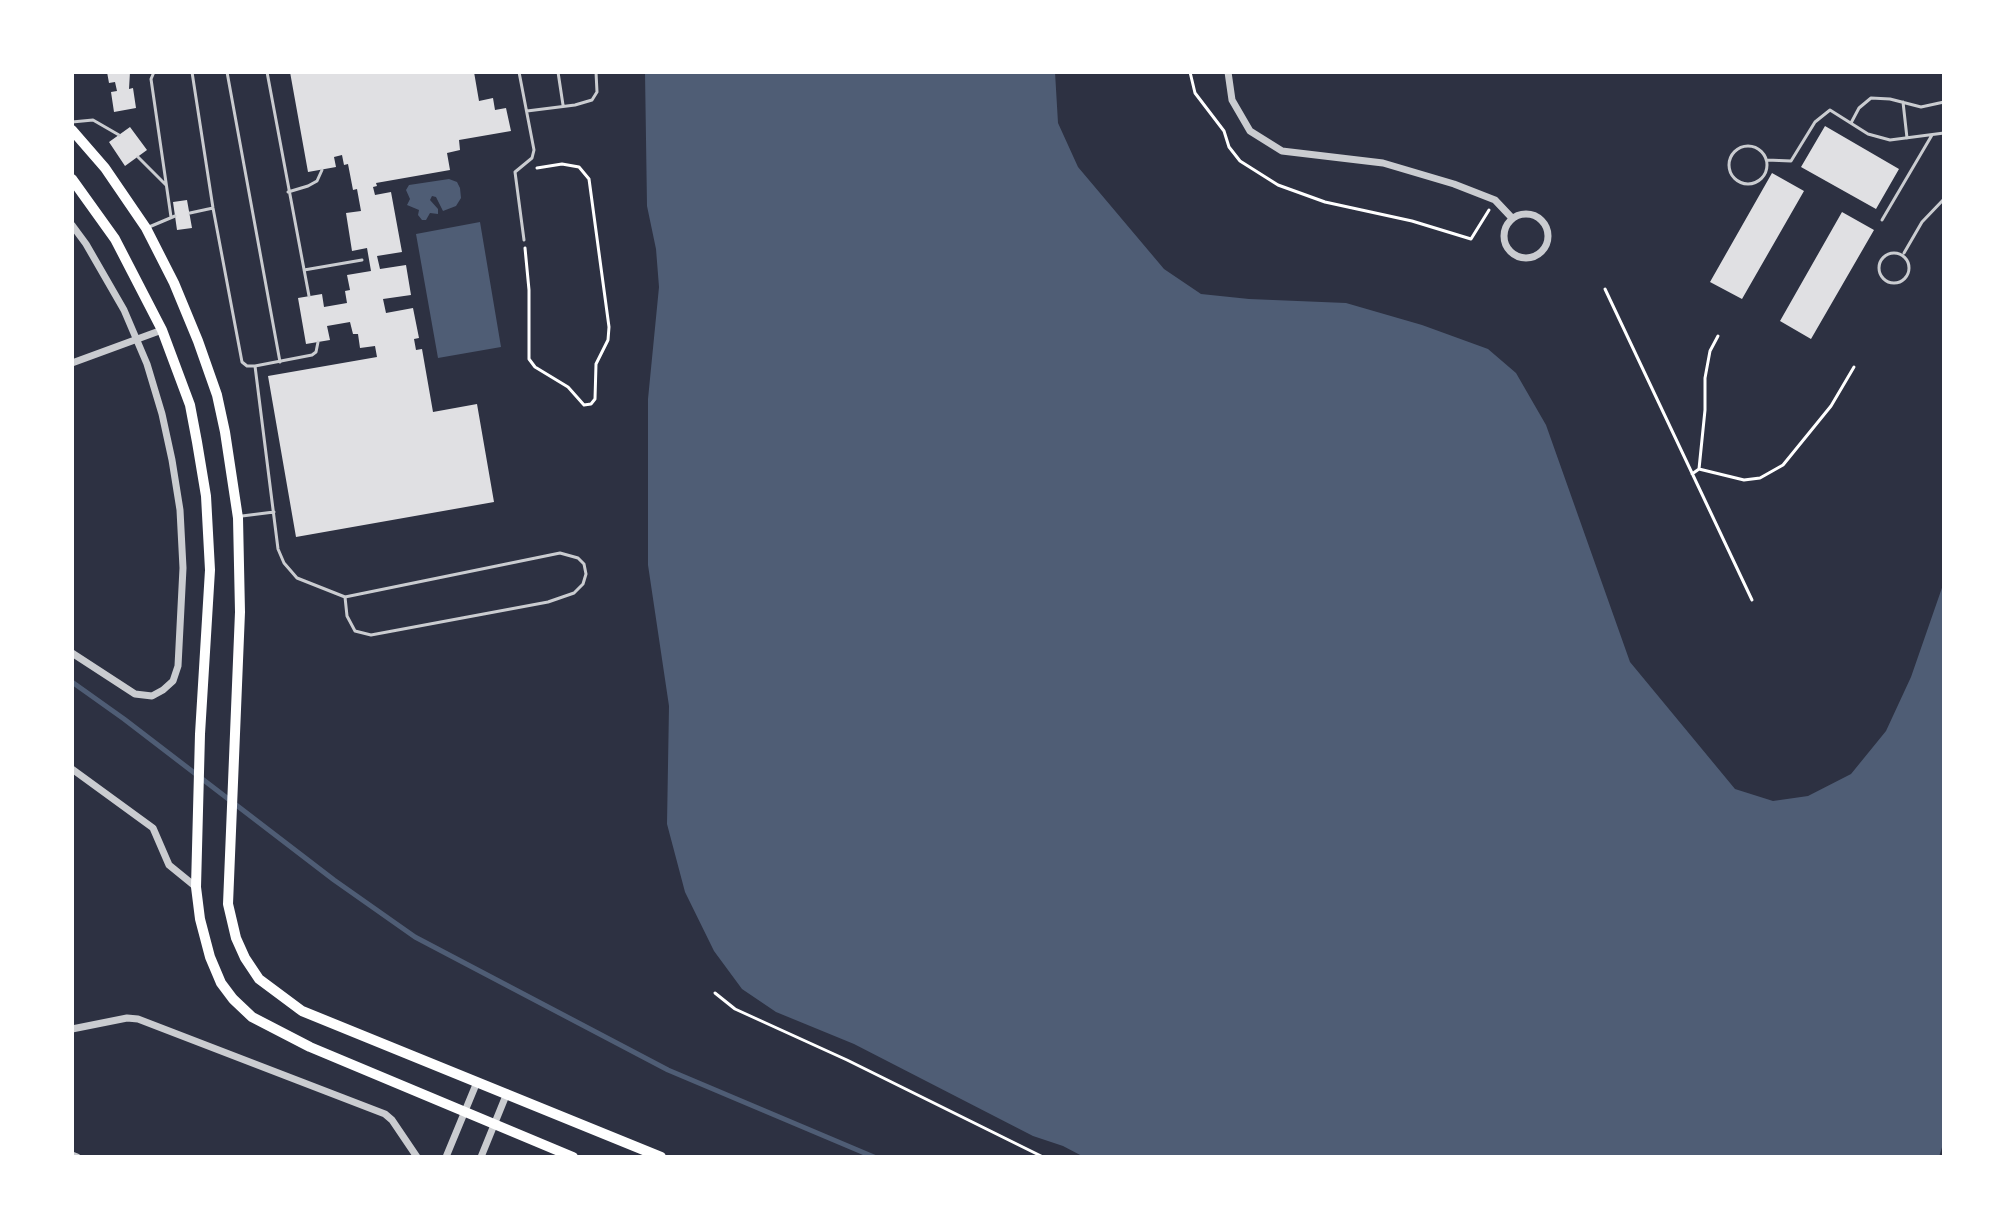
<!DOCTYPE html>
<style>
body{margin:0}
#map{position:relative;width:2016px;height:1229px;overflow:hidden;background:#2d3142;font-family:Roboto,sans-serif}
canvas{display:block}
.frame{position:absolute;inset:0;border:74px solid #fff;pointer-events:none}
</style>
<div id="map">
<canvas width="2016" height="1229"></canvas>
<div class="frame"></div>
</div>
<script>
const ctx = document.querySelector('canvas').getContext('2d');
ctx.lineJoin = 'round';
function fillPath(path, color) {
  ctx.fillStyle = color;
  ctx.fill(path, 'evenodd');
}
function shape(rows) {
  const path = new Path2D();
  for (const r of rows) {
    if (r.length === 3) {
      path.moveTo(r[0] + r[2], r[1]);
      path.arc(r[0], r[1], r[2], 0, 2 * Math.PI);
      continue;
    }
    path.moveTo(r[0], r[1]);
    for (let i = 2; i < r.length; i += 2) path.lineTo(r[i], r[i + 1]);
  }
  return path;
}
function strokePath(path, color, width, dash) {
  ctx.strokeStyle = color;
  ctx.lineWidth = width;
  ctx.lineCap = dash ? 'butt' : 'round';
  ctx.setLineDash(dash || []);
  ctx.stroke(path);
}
const water = shape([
 [645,72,1055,72,1058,123,1078,167,1164,269,1201,294,1249,299,1346,303,1422,325,1488,349,1516,373,1546,425,1630,662,1735,789,1773,801,1808,796,1851,774,1886,731,1911,677,1944,582,1944,1141,1939,1157,1084,1157,1063,1146,1033,1136,854,1044,776,1012,742,989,714,951,685,892,667,824,669,706,648,565,648,399,659,287,656,249,647,206],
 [449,179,457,182,460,188,461,198,456,206,443,211,436,197,432,196,430,200,438,209,438,214,430,213,426,220,422,220,418,215,419,210,407,205,410,199,406,190,409,185],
 [480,222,501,347,438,358,416,234]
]);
const stream = shape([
 [72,682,124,719,334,880,415,937,668,1070,874,1157]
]);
const building = shape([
 [107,72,130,72,129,89,133,88,136,108,114,112,111,92,117,91,115,82,109,83],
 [290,72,474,72,479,101,493,98,495,110,506,108,511,131,459,140,460,150,447,153,450,170,376,183,377,186,373,187,375,195,391,192,402,252,377,256,380,269,406,265,411,295,383,299,386,313,413,308,419,338,414,339,416,350,422,349,433,412,477,404,494,502,296,537,268,376,377,357,375,346,360,348,358,334,353,334,350,322,327,326,330,340,306,344,298,298,322,294,324,307,347,303,345,291,350,290,347,275,371,271,367,248,352,251,346,213,361,211,357,189,353,190,348,164,344,165,342,155,334,157,336,167,308,172],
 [1825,126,1899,169,1876,209,1801,167],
 [130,127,147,150,125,166,109,142],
 [1772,173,1804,191,1742,299,1710,282],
 [187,200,192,228,177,230,173,202],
 [1842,212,1874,230,1811,339,1780,321]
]);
const path = shape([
 [1190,72,1195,93,1224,131,1229,147,1240,161,1278,185,1325,202,1412,221,1471,239,1489,210],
 [525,248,529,290,529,359,535,367,568,387,584,405,591,404,595,399,596,364,608,340,609,327,589,179,579,167,562,164,537,168],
 [1605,289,1752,600],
 [1699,469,1705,410,1705,378,1710,351,1718,336],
 [1692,474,1699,469,1744,480,1760,478,1783,465,1831,406,1854,367],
 [715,993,735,1009,847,1060,1043,1157]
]);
const service = shape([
 [154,72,151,79,171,217],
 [192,72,213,208,242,362,247,366,255,366,312,355,316,352,318,342],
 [227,72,280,362],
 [267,72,309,296],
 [519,72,534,150,532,158,515,172,524,240],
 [558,72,563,105],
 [1903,102,1907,138],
 [527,111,575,105,592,100,597,92,596,72],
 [72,122,93,120,119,135],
 [1851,123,1859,108,1871,98,1890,99,1921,107,1944,102],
 [1748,165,19],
 [138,157,166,185],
 [1767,160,1791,161,1815,122,1830,110,1868,134,1890,140,1944,133],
 [288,192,308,186,317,181,322,170],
 [190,213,213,208],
 [1882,220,1932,135],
 [149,227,175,216],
 [1894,268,15],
 [1904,253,1922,222,1944,199],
 [304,270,362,260],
 [255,366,278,549,284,563,297,578,345,597,560,553,578,558,584,564,586,574,583,584,574,593,548,602,371,635,355,631,347,616,345,597],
 [242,516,274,512]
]);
const minor = shape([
 [1228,72,1232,100,1250,131,1282,151,1383,163,1454,184,1495,200,1512,218],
 [1526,236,22],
 [72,225,86,244,124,310,147,364,162,414,172,460,180,510,183,568,178,666,173,681,163,690,152,696,135,694,72,653],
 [72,363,162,330],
 [72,769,153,828,169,865,196,887],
 [72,1029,127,1018,138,1019,385,1114,392,1120,417,1157],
 [72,1155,77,1157],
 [446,1157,477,1082],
 [481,1157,507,1093]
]);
const secondary = shape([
 [72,130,105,168,146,228,174,283,198,341,217,395,225,432,238,518,240,612,228,904,236,938,245,958,259,979,302,1011,661,1157],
 [72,179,115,239,162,330,190,405,197,442,206,496,210,570,200,734,196,887,200,919,210,957,221,983,233,999,252,1017,310,1047,573,1157]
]);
fillPath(water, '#4f5d75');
strokePath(stream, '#4f5d75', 5);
fillPath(building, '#e0e0e3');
strokePath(path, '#fff', 3);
strokePath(service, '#caccd0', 3);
strokePath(minor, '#caccd0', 7);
strokePath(secondary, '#fff', 10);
</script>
